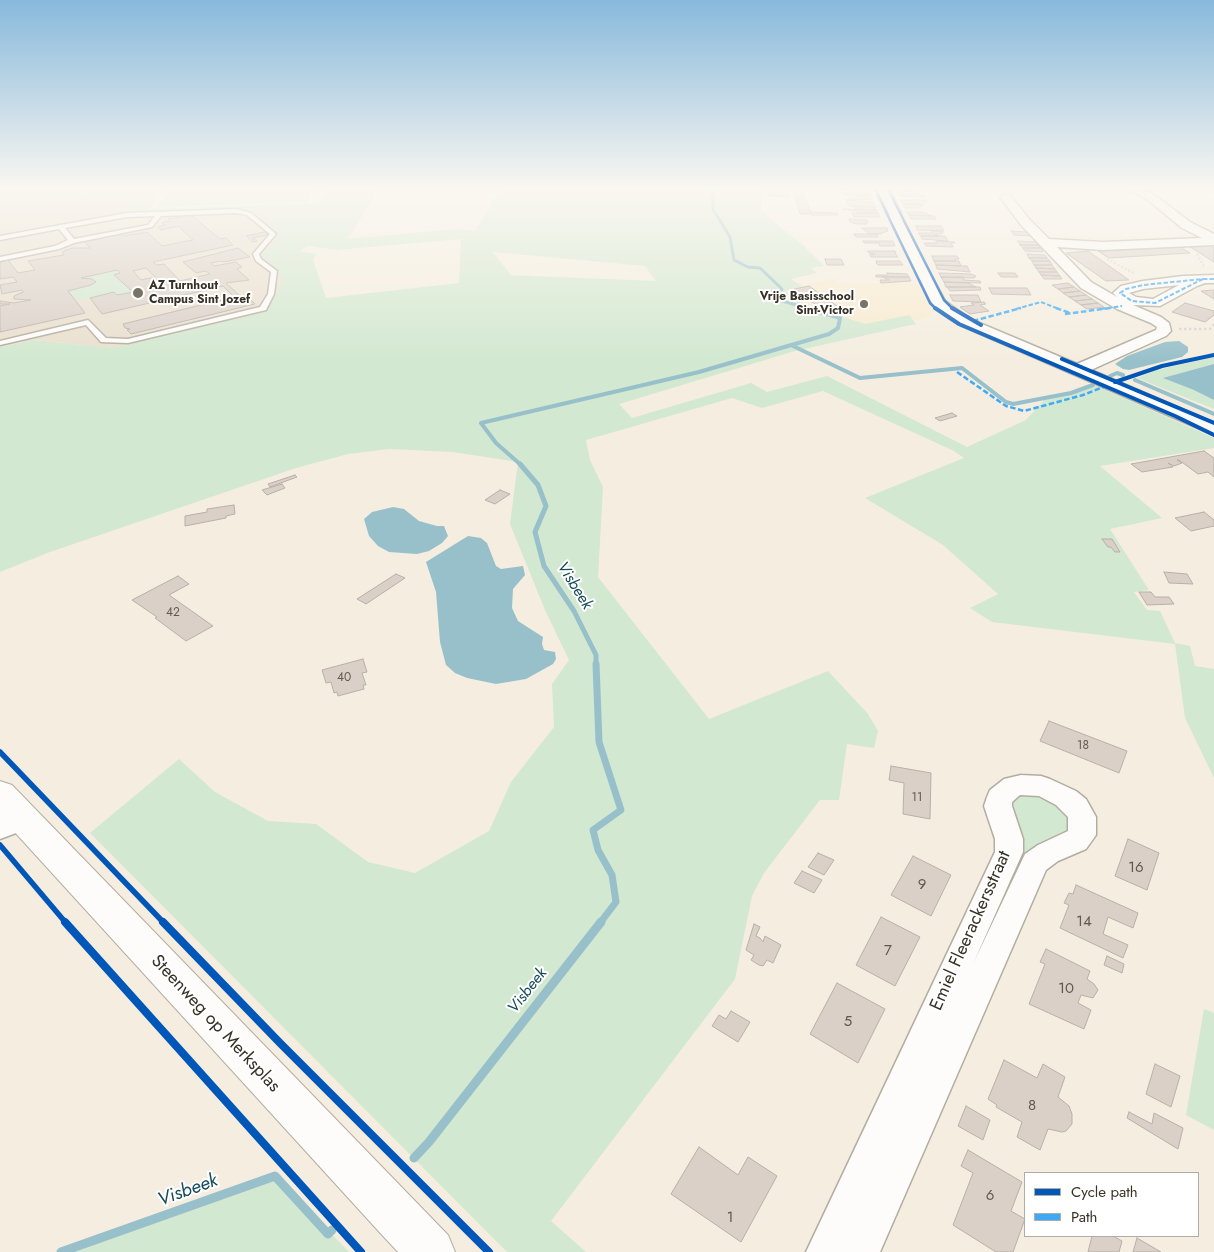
<!DOCTYPE html>
<style>
body{margin:0}
#map{position:relative;width:1214px;height:1252px;overflow:hidden;background:#f5eee0;font-family:Jost,sans-serif}
canvas{display:block}
.legend{position:absolute;left:1024px;top:1172px;width:175px;height:65px;box-sizing:border-box;background:#fff;border:1px solid #afada8;margin:0;padding:6px 9px;list-style:none;font-size:15px;color:#383226}
.legend li{display:flex;align-items:center;gap:10px;height:25px}
.legend b{width:25px;border:1px solid #afada8}
</style>
<div id="map">
<canvas width="1214" height="1252"></canvas>
<ul class="legend">
<li><b style="height:6px;background:#0057b8"></b>Cycle path</li>
<li><b style="height:6px;background:#3fa9f5"></b>Path</li>
</ul>
</div>
<script>
const ctx = document.querySelector('canvas').getContext('2d');
ctx.lineJoin = 'round';
function fillPath(path, color) {
  ctx.fillStyle = color;
  ctx.fill(path, 'evenodd');
}
function shape(rows) {
  const path = new Path2D();
  for (const r of rows) {
    path.moveTo(r[0], r[1]);
    for (let i = 2; i < r.length; i += 2) path.lineTo(r[i], r[i + 1]);
  }
  return path;
}
function strokePath(path, color, width, dash) {
  ctx.strokeStyle = color;
  ctx.lineWidth = width;
  ctx.lineCap = dash ? 'butt' : 'round';
  ctx.setLineDash(dash || []);
  ctx.stroke(path);
}
function write(font, color, halo, rows, align = 'center') {
  ctx.font = font + ' Jost,sans-serif';
  ctx.lineWidth = 4;
  ctx.setLineDash([]);
  ctx.textBaseline = 'middle';
  ctx.strokeStyle = halo;
  ctx.fillStyle = color;
  for (const [text, x, y, turn = 0] of rows) {
    ctx.save();
    ctx.translate(x, y);
    ctx.rotate((+turn || 0) * Math.PI / 180);
    ctx.textAlign = isNaN(turn) ? turn : align;
    if (halo) ctx.strokeText(text, 0, 0);
    ctx.fillText(text, 0, 0);
    ctx.restore();
  }
}
const commercial = shape([
 [134,197,128,213,282,204,309,246,298,251,245,361,33,340,0,347,0,203]
]);
const built = shape([
 [832,279,839,283,918,284,933,313,920,320,839,335,844,320,842,316,813,310,768,294,785,292,785,290]
]);
const green = shape([
 [0,187,166,187,150,209,319,203,327,187,380,187,348,239,457,229,475,231,501,187,763,187,761,210,774,222,803,245,824,266,811,268,817,273,791,279,802,286,785,291,802,303,865,324,909,315,916,324,795,351,619,404,632,418,751,383,767,392,827,376,967,447,1026,420,1044,400,1096,386,1214,438,1214,448,1100,466,1162,518,1110,529,1149,590,1134,592,1147,610,1160,611,1175,643,1190,646,1195,666,1214,669,1214,778,1185,718,1175,644,992,622,970,608,998,594,943,545,865,498,964,458,954,451,823,391,762,408,732,398,586,440,590,460,603,487,598,577,709,719,828,671,868,714,878,731,874,748,847,744,839,800,820,800,764,873,752,896,735,979,551,1221,586,1252,507,1252,90,833,179,759,215,792,268,821,316,824,368,862,415,873,489,831,511,782,554,727,552,684,569,660,545,610,510,524,518,462,453,452,389,449,348,454,296,468,50,552,0,572,0,347,33,340,115,348,269,309,284,278,263,256,281,234,253,212,239,210,127,213,134,197,0,203],
 [461,239,459,283,326,298,313,260,317,254,299,251,309,246,337,250],
 [493,252,645,266,656,281,511,275],
 [171,187,313,187,307,202,156,207],
 [117,270,120,273,115,275,133,292,117,295,114,292,76,301,68,291,91,285,96,282,92,279,81,278],
 [1214,357,1214,409,1137,378,1157,370],
 [1036,792,1072,815,1070,835,1028,856,1019,852,1008,804,1018,793],
 [1204,1009,1214,1013,1214,1130,1186,1115],
 [275,1176,349,1252,61,1252,179,1210]
]);
const water = shape([
 [1179,341,1188,347,1188,352,1182,357,1129,370,1123,369,1115,364,1127,356,1165,342],
 [1214,364,1214,400,1194,390,1163,378],
 [393,507,404,509,419,521,437,526,444,526,448,536,442,543,429,551,417,554,389,552,378,546,369,536,364,519,372,512],
 [468,536,481,538,487,543,496,566,501,569,523,566,525,575,513,589,512,608,518,621,543,637,542,644,544,650,555,652,556,659,553,664,526,679,496,684,467,678,455,673,446,665,440,642,436,592,426,562]
]);
const streamFar4 = shape([
 [712,187,713,209,730,237,734,260,748,267,760,268,782,289,780,292,767,293,765,296,810,309]
]);
const streamFar3 = shape([
 [793,346,860,378,962,368,1006,402,1013,404,1071,393,1093,385],
 [1110,376,1117,373,1123,375],
 [1135,380,1214,414],
 [521,465,496,443,481,423,699,372,829,334,838,328,840,318,806,308]
]);
const streamFar2 = shape([
 [520,464,538,485,546,506,535,532,544,566,574,611,596,655,596,666]
]);
const streamFar1 = shape([
 [596,664,599,742,621,810,593,830,598,850,612,875,616,902,600,923]
]);
const stream = shape([
 [414,1158,429,1142,601,922],
 [61,1252,275,1176,328,1234,332,1230]
]);
const building = shape([
 [837,187,867,187,869,190,838,189,837,187],
 [898,191,916,192,926,197,900,196,898,191],
 [856,192,870,193,871,195,844,195,843,193,856,192],
 [768,194,789,194,790,197,768,196,768,194],
 [794,194,804,194,811,214,800,214,794,194],
 [856,195,871,195,873,199,849,200,848,198,857,197,856,195],
 [846,200,873,202,875,207,848,206,846,200],
 [901,200,926,200,927,202,922,202,923,204,903,204,901,200],
 [903,204,922,204,923,206,918,206,919,208,905,208,903,204],
 [854,206,875,207,876,210,855,210,854,206],
 [843,209,876,210,878,213,857,213,856,211,843,209],
 [810,212,837,213,838,215,811,215,810,212],
 [907,212,922,212,932,216,909,215,907,212],
 [852,213,878,213,880,217,854,217,852,213],
 [191,215,220,239,226,238,233,245,153,262,157,265,164,264,180,281,210,274,206,271,196,273,183,262,238,248,250,257,224,262,221,261,211,263,214,266,236,262,242,267,237,269,249,280,226,283,240,296,245,295,249,298,247,299,248,301,251,300,255,304,131,334,127,330,130,329,125,328,123,324,234,297,223,286,102,314,90,298,114,292,117,295,133,292,114,275,120,273,117,270,81,278,92,279,96,282,91,285,68,291,85,313,0,332,0,306,10,304,0,304,0,301,14,303,31,300,14,299,14,296,23,292,22,290,2,294,0,285,17,282,13,277,0,279,0,262,8,260,18,273,35,270,28,261,64,255,62,252,64,251,72,248,90,248,84,241,121,234,124,236,147,232,162,246,193,240,178,226,161,230,158,227,165,225,162,223,170,221,168,219,191,215],
 [146,268,155,277,141,280,133,271,146,268],
 [909,215,934,216,936,219,911,219,909,215],
 [849,219,867,220,868,222,866,222,867,224,857,224,850,222,849,219],
 [916,226,941,226,944,231,917,230,916,226],
 [862,228,887,228,888,231,881,233,882,234,869,234,862,228],
 [932,231,942,231,943,233,934,235,939,236,921,236,918,233,933,233,932,231],
 [1011,231,1028,232,1031,236,1014,235,1011,231],
 [264,232,268,235,252,238,257,241,253,242,246,236,264,232],
 [854,234,877,234,878,237,856,237,854,234],
 [921,236,945,236,948,241,922,239,921,236],
 [863,241,893,241,895,246,880,246,879,243,864,243,863,241],
 [936,241,954,242,955,243,951,243,953,247,926,246,924,243,937,243,936,241],
 [1018,241,1036,242,1038,245,1020,245,1018,241],
 [1208,244,1214,248,1214,262,1187,245,1208,244],
 [1020,245,1038,245,1041,248,1023,248,1020,245],
 [1178,246,1190,253,1109,258,1098,251,1178,246],
 [1023,248,1041,248,1043,252,1025,251,1023,248],
 [868,251,895,251,896,253,895,253,898,257,871,257,870,254,875,254,869,253,868,251],
 [1088,251,1129,280,1106,281,1066,253,1088,251],
 [1027,254,1045,255,1047,258,1029,258,1027,254],
 [932,256,957,256,959,259,955,259,956,261,934,261,932,256],
 [1029,258,1047,258,1050,261,1032,261,1029,258],
 [825,259,841,259,844,265,827,265,825,259],
 [876,261,900,261,903,265,878,265,876,263,877,263,876,261],
 [934,261,959,261,961,266,936,265,934,261],
 [1032,261,1050,261,1052,265,1034,265,1032,261],
 [936,265,967,266,970,272,937,269,936,265],
 [1034,265,1052,265,1055,269,1036,268,1034,265],
 [1036,268,1055,269,1057,272,1039,272,1036,268],
 [1039,272,1057,272,1060,276,1041,275,1039,272],
 [887,273,907,274,909,277,876,277,876,275,888,275,887,273],
 [939,273,971,274,976,276,974,278,941,277,939,273],
 [998,273,1015,273,1018,277,1001,277,998,273],
 [1041,275,1060,276,1062,279,1044,279,1041,275],
 [882,277,909,277,911,281,881,283,880,280,889,280,882,277],
 [941,277,963,277,964,280,980,281,981,283,944,282,941,277],
 [944,282,968,283,976,287,946,287,944,282],
 [1068,283,1074,287,1058,289,1052,285,1068,283],
 [809,286,837,306,822,309,806,298,800,300,795,296,804,296,794,289,809,286],
 [947,287,980,287,981,290,950,291,947,287],
 [1074,287,1080,291,1063,293,1058,289,1074,287],
 [989,288,1027,288,1031,295,992,294,989,288],
 [1214,290,1214,299,1201,291,1214,290],
 [1080,291,1086,295,1069,297,1063,293,1080,291],
 [950,295,978,295,981,302,953,301,950,295],
 [1086,295,1092,299,1075,301,1069,297,1086,295],
 [1092,299,1098,303,1081,305,1075,301,1092,299],
 [984,302,986,304,980,305,989,311,970,314,960,307,974,305,971,303,984,302],
 [1098,303,1104,307,1087,309,1081,305,1098,303],
 [1185,303,1214,311,1214,315,1205,322,1172,312,1185,303],
 [952,413,957,416,940,421,935,418,952,413],
 [1204,451,1214,458,1214,477,1208,472,1198,474,1179,460,1177,460,1182,463,1174,466,1168,463,1173,467,1142,472,1131,464,1204,451],
 [295,475,297,477,270,487,268,484,295,475],
 [282,484,285,488,267,495,262,490,282,484],
 [500,490,510,494,495,504,485,500,500,490],
 [234,505,235,514,226,516,226,518,185,526,185,516,207,512,207,509,234,505],
 [1204,512,1214,520,1214,526,1191,531,1175,518,1204,512],
 [1102,539,1112,539,1120,552,1115,552,1111,547,1108,547,1102,539],
 [1164,572,1187,574,1193,584,1169,583,1164,572],
 [396,574,405,578,366,604,357,599,396,574],
 [178,576,189,584,169,595,213,626,186,641,155,618,157,617,132,600,178,576],
 [1139,592,1151,592,1155,597,1169,597,1174,604,1147,605,1139,592],
 [363,659,367,672,362,673,366,685,363,685,364,689,338,696,337,692,334,693,331,682,326,683,322,670,363,659],
 [1049,721,1127,751,1119,773,1040,741,1049,721],
 [891,766,931,773,930,819,903,814,904,783,889,780,891,766],
 [1128,839,1159,853,1147,890,1115,876,1128,839],
 [818,853,834,860,824,875,808,867,818,853],
 [913,856,951,875,931,916,891,895,913,856],
 [802,871,822,880,814,893,794,883,802,871],
 [1076,885,1138,913,1133,928,1108,917,1103,934,1128,945,1123,958,1060,928,1069,905,1064,903,1069,893,1073,894,1076,885],
 [881,917,920,937,895,986,856,965,881,917],
 [754,924,760,927,756,936,760,938,763,942,765,936,781,945,773,963,767,960,763,966,759,965,751,960,754,955,746,950,754,924],
 [1046,949,1090,971,1087,979,1094,984,1098,990,1093,998,1081,995,1078,1003,1091,1010,1084,1029,1029,1004,1045,964,1040,962,1046,949],
 [1107,956,1124,964,1122,973,1104,965,1107,956],
 [837,983,885,1009,858,1063,810,1034,837,983],
 [731,1011,750,1022,738,1042,712,1026,719,1015,726,1019,731,1011],
 [1004,1060,1037,1078,1043,1064,1065,1077,1058,1097,1069,1106,1072,1114,1072,1124,1066,1131,1062,1132,1048,1129,1040,1150,1017,1137,1022,1122,996,1107,997,1105,988,1099,1004,1060],
 [1155,1064,1180,1076,1171,1107,1146,1094,1155,1064],
 [966,1106,990,1120,983,1140,958,1126,966,1106],
 [1129,1112,1152,1124,1154,1113,1183,1128,1178,1149,1127,1118,1129,1112],
 [699,1147,738,1175,748,1157,777,1176,741,1242,671,1194,699,1147],
 [968,1150,1022,1182,1011,1211,1025,1219,1013,1252,996,1252,953,1225,973,1173,961,1166,968,1150],
 [1092,1236,1113,1236,1122,1241,1119,1252,1088,1252,1092,1236],
 [1137,1238,1161,1252,1133,1252,1137,1238]
]);
const pathFar1 = shape([
 [1197,254,1205,268],
 [1107,259,1134,273]
]);
const path = shape([
 [1179,329,1210,329,1214,324]
]);
const service = shape([
 [236,209,251,213,276,234,259,254,261,259,277,271,274,294,266,310,128,343,101,342,86,325,0,345,0,341,88,320,106,338,128,339,260,307,268,294,271,272,256,261,253,254,270,234,247,215,236,213,161,216,152,227,74,243,59,249,0,261,0,257,55,246,68,240,59,229,0,240,0,236,127,213,236,209],
 [155,216,148,225,74,239,65,228,127,217,155,216]
]);
const minor = shape([
 [876,187,888,187,901,213,903,222,945,301,970,319,1077,364,1156,330,1157,327,1151,323,1117,309,1081,288,1021,225,1000,197,1002,195,1010,195,1029,219,1049,239,1103,242,1202,238,1182,228,1148,200,1127,189,1126,187,1139,187,1156,196,1190,222,1214,234,1214,245,1103,250,1057,247,1091,282,1117,297,1113,293,1121,286,1143,281,1183,276,1214,275,1214,283,1205,283,1197,286,1160,306,1133,305,1161,317,1169,323,1171,331,1166,336,1091,370,1214,423,1214,435,960,325,943,314,932,303,891,222,889,213,876,187],
 [1179,285,1153,299,1136,297,1129,293,1143,289,1179,285],
 [1021,775,1041,776,1050,779,1076,791,1086,799,1096,817,1096,835,1086,849,1058,861,1046,870,880,1252,806,1252,995,852,995,839,984,806,987,797,990,790,1004,779,1021,775],
 [1020,795,1039,796,1056,805,1068,817,1068,831,1038,845,1025,854,973,964,1023,852,1023,839,1012,806,1012,802,1020,795],
 [22,808,32,811,36,819,32,827,0,839,0,816,22,808]
]);
const tertiary = shape([
 [0,781,12,785,448,1235,455,1252,398,1252,383,1236,0,816,0,781]
]);
const quietFar1 = shape([
 [1203,279,1214,279],
 [1203,279,1155,303,1132,301,1120,293,1126,289,1143,285,1203,279],
 [1016,309,1041,302,1059,309],
 [1101,309,1122,306]
]);
const quiet = shape([
 [1056,308,1070,313],
 [1065,314,1110,308],
 [973,321,1021,308],
 [957,372,1006,406,1024,411,1083,395,1106,386]
]);
const cyclewayFar3 = shape([
 [874,187,930,303,936,309],
 [887,187,944,300,953,309]
]);
const cyclewayFar2 = shape([
 [935,308,959,324,1175,416,1214,435],
 [952,308,981,325],
 [1062,359,1214,423],
 [1115,382,1162,366,1214,355]
]);
const cyclewayFar1 = shape([
 [0,752,164,923],
 [0,845,66,923]
]);
const cycleway = shape([
 [65,922,361,1252],
 [163,922,280,1043,489,1252]
]);
const markers = [
 [138,293,6,"#7a7467"],
 [864,304,5,"#7a7467"]
];
const farPoinames = [
 ["AZ Turnhout",149,286],
 ["Campus Sint Jozef",149,300],
 ["Vrije Basisschool",854,297,"right"],
 ["Sint-Victor",854,311,"right"]
];
const numberNames = [
 ["42",173,613],
 ["40",344,678],
 ["18",1083,746],
 ["11",917,798]
];
const nearNumbernames = [
 ["16",1136,868],
 ["9",922,885],
 ["14",1084,922],
 ["7",888,951],
 ["10",1066,989],
 ["5",848,1022],
 ["8",1032,1106],
 ["6",990,1196],
 ["1",730,1218]
];
const waterNames = [
 ["Visbeek",574,586,58],
 ["Visbeek",528,991,-52]
];
const nearStreetnames = [
 ["Emiel Fleerackersstraat",971,931,-66],
 ["Steenweg op Merksplas",215,1024,47]
];
const nearWaternames = [
 ["Visbeek",188,1191,-20]
];
fillPath(commercial, '#e9dfce');
fillPath(built, '#f8ebd0');
fillPath(green, '#d2e8d0');
fillPath(water, '#98c0ca');
strokePath(streamFar4, '#98c0ca', 3);
strokePath(streamFar3, '#98c0ca', 4);
strokePath(streamFar2, '#98c0ca', 5);
strokePath(streamFar1, '#98c0ca', 7);
strokePath(stream, '#98c0ca', 9);
fillPath(building, '#dad0c8');
strokePath(building, '#b8afa7', 1);
strokePath(service, '#b2ada1', 3);
strokePath(minor, '#b2ada1', 3);
strokePath(tertiary, '#b2ada1', 2);
strokePath(pathFar1, '#d7d5d2', 2, [2, 2]);
strokePath(path, '#d7d5d2', 2.5, [2.5, 2.5]);
fillPath(service, '#fefcfa');
fillPath(minor, '#fefcfa');
fillPath(tertiary, '#fefcfa');
strokePath(quietFar1, '#3fa9f5', 2, [4.5, 2]);
strokePath(quiet, '#3fa9f5', 2.5, [5.5, 2.5]);
strokePath(cyclewayFar3, '#0057b8', 2.5);
strokePath(cyclewayFar2, '#0057b8', 4);
strokePath(cyclewayFar1, '#0057b8', 5.5);
strokePath(cycleway, '#0057b8', 8);
const sky = ctx.createLinearGradient(0, 0, 0, 362);
sky.addColorStop(0, '#88b9dc');
sky.addColorStop(0.52, '#faf7f1');
sky.addColorStop(1, '#faf7f100');
ctx.fillStyle = sky;
ctx.fillRect(0, 0, 1214, 362);
for (const [x, y, r, color] of markers) {
  const dot = new Path2D();
  dot.arc(x, y, r, 0, 2 * Math.PI);
  ctx.fillStyle = color;
  ctx.fill(dot);
  strokePath(dot, '#fff', 2);
}
write('bold 12px', '#383226', '#fff', farPoinames, 'left');
write('12px', '#605a4e', null, numberNames);
write('15px', '#605a4e', null, nearNumbernames);
write('italic 16px', '#164b59', '#fff', waterNames);
write('18px', '#383226', '#fff', nearStreetnames);
write('italic 19px', '#164b59', '#fff', nearWaternames);
</script>
